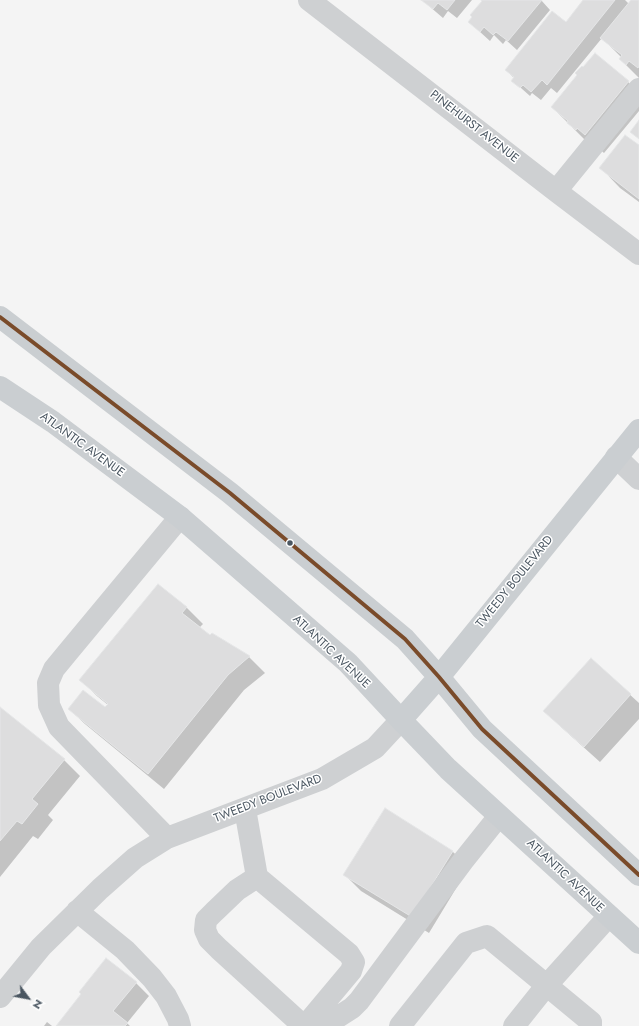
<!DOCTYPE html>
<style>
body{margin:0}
#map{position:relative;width:639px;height:1026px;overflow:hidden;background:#f4f4f4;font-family:Jost,sans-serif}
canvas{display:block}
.north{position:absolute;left:8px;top:978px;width:40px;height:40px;-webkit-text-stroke:3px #fff;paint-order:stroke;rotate:122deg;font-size:11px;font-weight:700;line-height:16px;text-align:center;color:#4a5661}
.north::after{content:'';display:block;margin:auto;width:14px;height:18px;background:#4a5661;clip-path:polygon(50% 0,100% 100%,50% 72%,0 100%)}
</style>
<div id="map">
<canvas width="639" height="1026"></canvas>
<div class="north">N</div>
</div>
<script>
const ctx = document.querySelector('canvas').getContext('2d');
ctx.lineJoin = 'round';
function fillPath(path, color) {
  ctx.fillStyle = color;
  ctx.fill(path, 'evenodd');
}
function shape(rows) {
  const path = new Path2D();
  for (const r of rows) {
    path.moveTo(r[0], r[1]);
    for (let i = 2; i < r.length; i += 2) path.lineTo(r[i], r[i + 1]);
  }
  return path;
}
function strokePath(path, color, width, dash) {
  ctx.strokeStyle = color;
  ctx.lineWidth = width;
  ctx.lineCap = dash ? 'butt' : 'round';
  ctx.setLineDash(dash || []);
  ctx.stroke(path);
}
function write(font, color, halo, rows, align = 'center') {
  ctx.font = font + ' Jost,sans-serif';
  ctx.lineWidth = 3;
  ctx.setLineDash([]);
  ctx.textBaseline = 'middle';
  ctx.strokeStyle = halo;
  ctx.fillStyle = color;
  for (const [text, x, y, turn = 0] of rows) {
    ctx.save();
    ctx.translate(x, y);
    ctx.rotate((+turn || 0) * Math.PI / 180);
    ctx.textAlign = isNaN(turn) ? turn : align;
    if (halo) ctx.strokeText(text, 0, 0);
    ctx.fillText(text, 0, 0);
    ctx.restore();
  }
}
const shadow = shape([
 [422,0,472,0,457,18,448,11,443,18],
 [482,0,541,0,550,10,517,50,506,40,503,44,494,35,490,41,469,22,483,1],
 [585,0,625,0,629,4,632,0,639,0,639,78,620,59,621,57,602,38,557,93,551,88,541,100,532,93,530,96,512,80,514,78,506,70,566,23],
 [584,69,628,82,639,92,639,111,604,153,596,146,587,142,552,107],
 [639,147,639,202,620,188,601,168],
 [158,585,187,608,203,624,199,628,210,636,212,634,249,657,265,673,244,690,164,789,85,724,69,709,105,709,108,705,97,696,81,680],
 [591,659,639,703,639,719,600,762,561,727,545,711],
 [0,708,64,760,80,776,48,815,53,820,38,839,33,836,0,877],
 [385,810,453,852,469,867,429,933,361,891,345,875],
 [136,983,149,996,127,1023,130,1026,57,1026],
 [47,1022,52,1026,44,1026]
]);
const building = shape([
 [421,0,455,0,447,10,438,3,433,9,421,0],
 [481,0,542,0,508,41,496,32,493,35,484,27,480,32,468,22,472,17,470,15,482,1,481,0],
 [583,0,615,0,547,85,542,80,531,92,523,85,520,88,511,81,514,77,505,70,552,11,566,22,583,0],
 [631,0,639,0,639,66,638,68,629,61,626,65,619,59,622,55,600,38,631,0],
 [595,53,629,81,585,135,577,128,576,130,567,123,568,121,551,107,577,75,575,73,582,66,583,67,595,53],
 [639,120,639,139,630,132,639,120],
 [625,135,639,145,639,199,599,168,625,135],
 [158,584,187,607,182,613,210,635,212,633,250,656,228,675,148,774,68,709,83,690,105,707,108,704,79,680,158,584],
 [591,658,631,694,584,747,543,711,591,658],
 [0,707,65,759,32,799,38,804,22,824,17,821,0,841,0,707],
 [385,808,453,851,412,917,343,875,385,808],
 [106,958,137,982,113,1011,128,1023,125,1026,56,1026,81,994,79,992,106,958]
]);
const minor = shape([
 [309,0,556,191,639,254],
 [556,191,639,89],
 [616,457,639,479],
 [245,809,257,877,349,954,354,962,351,971,305,1026],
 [167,838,59,727,49,705,48,683,54,669,68,652,180,517],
 [257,877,237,890,214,912,206,920,205,930,209,939,219,949,299,1022,306,1026],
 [77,911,125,950,152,978,166,996,178,1019,180,1026],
 [0,997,41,947,100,889,135,858,167,838,322,779,375,748,401,720],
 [322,1026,327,1024,352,1008,359,1001,463,861,499,816],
 [400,1026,466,943,487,936,591,1022,591,1026],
 [514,1026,546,986,609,916]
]);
const major = shape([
 [0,317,230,493,405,639,439,677,482,729,639,875],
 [0,387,53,422,180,517,348,663,401,720,448,769,639,943],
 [401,720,439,677,639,430]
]);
const bus1 = shape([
 [0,317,230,493,405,639,439,677,482,729,639,875]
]);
const markers = [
 [290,543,3.5,"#4a5661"]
];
const streetNames = [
 ["PINEHURST AVENUE",474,127,38],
 ["ATLANTIC AVENUE",82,445,36],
 ["TWEEDY BOULEVARD",515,582,-51],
 ["ATLANTIC AVENUE",331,652,43],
 ["TWEEDY BOULEVARD",268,799,-21],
 ["ATLANTIC AVENUE",565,876,43]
];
fillPath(shadow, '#0003');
fillPath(building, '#ddddde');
strokePath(building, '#e5e6e7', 1);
strokePath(minor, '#ced0d2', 22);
strokePath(major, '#caced1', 22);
strokePath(bus1, '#7a4b2a', 4);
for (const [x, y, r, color] of markers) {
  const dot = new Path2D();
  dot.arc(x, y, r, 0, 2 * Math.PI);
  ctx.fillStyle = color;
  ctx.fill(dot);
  strokePath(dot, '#fff', 1.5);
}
write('12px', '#4a5661', '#fff', streetNames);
</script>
